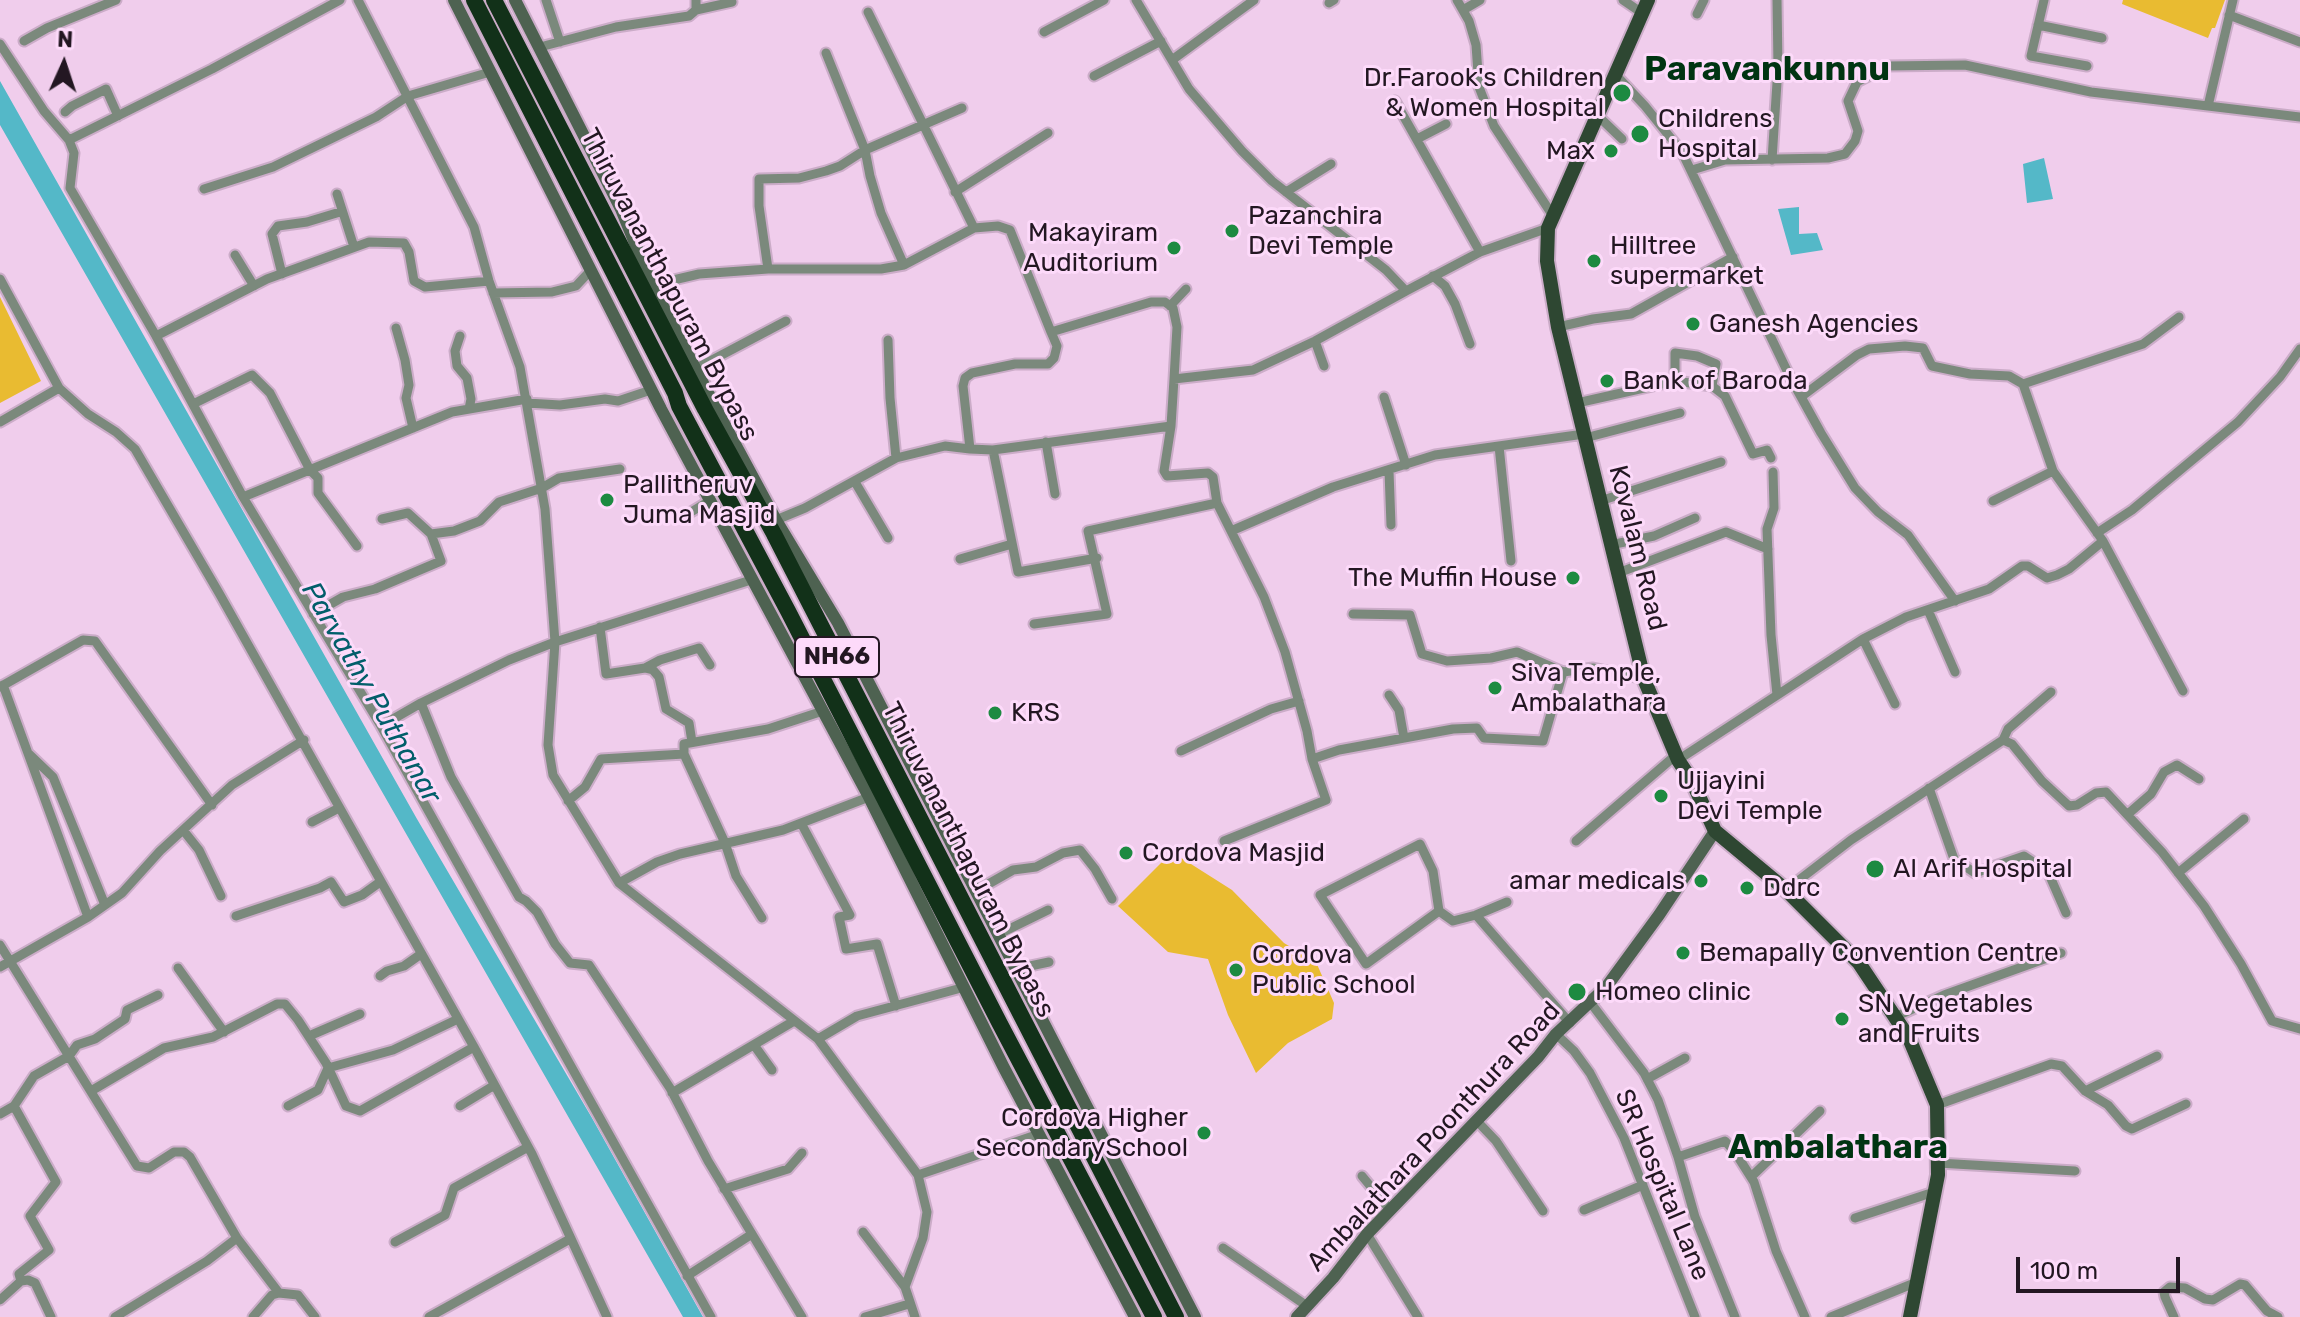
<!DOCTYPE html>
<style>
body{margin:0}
#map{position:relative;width:2300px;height:1317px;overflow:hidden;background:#f0cdec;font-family:Rubik,sans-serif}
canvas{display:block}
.north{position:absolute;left:24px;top:24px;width:80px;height:80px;-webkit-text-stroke:6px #fddafa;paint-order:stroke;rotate:3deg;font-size:22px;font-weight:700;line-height:32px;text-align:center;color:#231722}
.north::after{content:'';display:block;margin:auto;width:28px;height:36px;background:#231722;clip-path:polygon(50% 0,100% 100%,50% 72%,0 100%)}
.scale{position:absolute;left:2016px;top:1257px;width:164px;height:36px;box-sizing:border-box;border:4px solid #231722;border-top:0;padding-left:10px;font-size:24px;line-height:28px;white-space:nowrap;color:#231722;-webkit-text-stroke:6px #fddafa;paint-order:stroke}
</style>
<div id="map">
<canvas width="2300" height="1317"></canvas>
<div class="north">N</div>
<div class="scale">100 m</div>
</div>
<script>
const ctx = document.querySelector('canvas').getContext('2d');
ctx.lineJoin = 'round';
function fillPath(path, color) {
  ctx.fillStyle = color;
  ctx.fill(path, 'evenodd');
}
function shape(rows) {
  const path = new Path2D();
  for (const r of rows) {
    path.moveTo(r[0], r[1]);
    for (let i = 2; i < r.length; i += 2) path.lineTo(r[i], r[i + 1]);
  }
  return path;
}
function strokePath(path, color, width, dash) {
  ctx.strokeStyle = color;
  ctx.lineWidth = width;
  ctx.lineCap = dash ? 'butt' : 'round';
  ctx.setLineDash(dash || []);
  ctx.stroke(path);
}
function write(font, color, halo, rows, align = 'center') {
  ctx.font = font + ' Rubik,sans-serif';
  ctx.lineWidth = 6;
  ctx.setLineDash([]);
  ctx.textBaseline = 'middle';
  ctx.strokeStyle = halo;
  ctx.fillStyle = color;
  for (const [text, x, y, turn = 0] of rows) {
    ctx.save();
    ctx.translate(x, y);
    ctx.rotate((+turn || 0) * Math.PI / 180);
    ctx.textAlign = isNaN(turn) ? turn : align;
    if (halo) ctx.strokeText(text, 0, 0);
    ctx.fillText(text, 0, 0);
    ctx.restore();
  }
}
const green = shape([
 [2123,0,2225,0,2215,28,2212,28,2208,38,2122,4],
 [0,297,41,381,0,403],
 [1172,852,1232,890,1284,943,1316,962,1334,1003,1332,1019,1288,1043,1256,1073,1228,1015,1208,959,1168,952,1118,906]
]);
const water = shape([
 [0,81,417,819,592,1118,703,1317,683,1317,0,125],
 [2044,158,2053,199,2027,203,2023,164],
 [1799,207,1799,234,1817,233,1823,250,1791,255,1778,209]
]);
const street = shape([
 [340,0,212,69,69,140,74,153,70,188,156,336,243,497,381,726,711,1317],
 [358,0,474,227,489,281,520,367,545,509,555,642,548,745,553,775,619,883,818,1039,918,1175,927,1212,923,1238,905,1287,915,1317],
 [546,0,560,42],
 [1136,0,1189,89,1242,151,1272,181,1386,270,1406,291,1480,252,1548,228],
 [1457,0,1469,21,1476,45,1479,87,1494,126,1553,216],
 [1623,0,1642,13],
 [2044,0,2031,56,2087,66],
 [1329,3,1334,0],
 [696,10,732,2],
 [1463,10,1480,0],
 [868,12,974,228,998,226,1010,230,1051,332],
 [1697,14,1704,0],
 [2229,15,2300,42],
 [2038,25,2102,38],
 [1044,32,1104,0],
 [24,41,47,28,116,0],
 [0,44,44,111,69,140],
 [540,47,616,27,689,16,696,10,696,0],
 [826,53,865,150,870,176,881,213,904,265,974,228],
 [1172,60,1254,0],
 [1615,74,1645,106,1682,152,1790,377,1821,433,1855,488,1878,512,1908,535,1955,601],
 [1094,76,1161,41],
 [1395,101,1480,252],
 [2208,106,2233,0],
 [65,112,72,106,106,89,118,116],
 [1597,115,1622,139],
 [1417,139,1446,124],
 [1772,160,1778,67,1777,0],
 [1692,170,1725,160,1828,158,1845,154,1855,141,1858,131,1848,101,1857,82,1887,66,1965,65,2091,92,2300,117],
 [204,189,273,167,376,117,408,96,490,72],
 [955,192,1048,133],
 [1286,192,1331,164],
 [337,194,354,247],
 [235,255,254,286],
 [768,269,881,269,904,265],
 [282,274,272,234,278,226,307,222,340,212],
 [1433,276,1445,286,1455,304,1470,344],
 [0,279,59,388,88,414,116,432,135,449,219,593,474,1047,532,1154,607,1317],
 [652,285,699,274,768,269,759,206,759,179,799,178,826,171,840,166,865,150,962,108],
 [493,293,552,292,576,286,591,270],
 [1170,306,1186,289],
 [1558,327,1593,319,1631,314,1733,257],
 [396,328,405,360,409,385,406,398,413,428],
 [156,336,267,279,369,242,404,243,409,252,414,281,425,287,489,281],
 [460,336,455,351,457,366,467,378,471,399,469,409],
 [888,340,890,398,896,458],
 [1315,341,1324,366],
 [697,368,786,321],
 [1174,379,1171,426,1164,471,1167,476,1208,473,1213,477,1217,503],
 [1675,381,1675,353,1697,356,1716,364,1712,386],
 [2023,384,2143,344,2179,317],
 [1384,397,1406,465],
 [1801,397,1857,355,1869,349,1905,346,1923,348,1932,366,1970,374,2009,376,2023,384,2053,471,2103,541,2183,691],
 [527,403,560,405,605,399,618,401,651,390],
 [1577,403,1675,381,1712,386,1725,396,1753,454,1767,450,1771,458],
 [193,404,252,375,270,393,310,470,318,478,318,493,357,546],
 [0,422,59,388],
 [1585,438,1680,413],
 [1046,442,1055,494],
 [1499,446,1511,561],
 [970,449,993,450,1171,426],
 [993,450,1018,572,1097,558],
 [1389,471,1391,525],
 [1773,472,1774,508,1767,529,1771,635,1777,695],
 [855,482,888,538],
 [243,497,452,412,527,399],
 [1600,501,1721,462],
 [1993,501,2053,471],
 [686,515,711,500],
 [382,519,408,513,431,534],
 [776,520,805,508,896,458,945,446,970,449,963,386,965,378,972,373,1015,364,1048,364,1054,358,1057,346,1051,332,1151,302,1165,302,1173,308,1177,327,1174,379,1253,370,1315,341,1406,291],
 [2097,533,2132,510,2238,422,2280,377,2300,349],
 [1610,545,1654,536,1695,518],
 [960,559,1012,544],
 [1618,573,1726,532,1768,549],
 [1928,610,1955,672],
 [313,614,343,597,375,589,441,561,431,534,454,531,480,521,499,502,542,488,559,478,620,469],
 [1353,614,1410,615,1422,654,1447,661,1491,658,1517,652,1563,672,1593,668,1644,679],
 [1034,624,1107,614,1088,531,1217,503,1231,531],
 [600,627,606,674,645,668,653,670,659,677,666,709,689,723,692,742],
 [1863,639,1895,704],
 [645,668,660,660,699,648,710,665],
 [1563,672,1543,741,1484,738,1477,728,1453,729,1339,750,1312,759,1307,731,1285,652,1264,597,1231,531,1333,487,1435,455,1584,434],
 [3,685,88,917],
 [0,687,83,640,95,641,212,805],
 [1389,695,1399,710,1404,738],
 [421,703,451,777,519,897,526,901,537,912,555,944,570,963,589,965,670,1088,708,1161,802,1317],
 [381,726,421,703,509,660,555,642,751,580],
 [2003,740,2008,729,2051,692],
 [1181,751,1271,709,1299,701],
 [29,754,53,777,105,905],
 [684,754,725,843,736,876,762,918],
 [1678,760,1863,639,1906,617,1989,589,2022,566,2028,566,2047,578,2057,575,2069,569,2103,541],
 [1929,788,1954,859,1975,873,2024,856,2048,872,2066,913],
 [568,801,585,787,601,759,684,754,684,744,768,729,823,711],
 [2128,814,2151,794,2164,772,2177,765,2199,779],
 [312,822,339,808],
 [801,823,850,915,839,917,846,949,877,944,896,1006],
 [183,830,199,850,221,896],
 [1224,841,1326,800,1312,759],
 [1576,841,1676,755],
 [2178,873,2244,819],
 [619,883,657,862,680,854,783,830,869,797],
 [1786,890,1851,840,2003,740,2012,744,2042,781,2069,806,2077,805,2096,793,2106,792,2162,852,2204,906,2241,964,2272,1021,2300,1029],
 [976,891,1013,870,1036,867,1063,853,1080,850,1095,869,1112,899],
 [1507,902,1476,915,1570,1023],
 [1439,911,1433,871,1420,844,1320,895,1366,964,1439,911,1453,921,1476,915],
 [236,916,320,888,331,882,344,902,362,895,380,882],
 [999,934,1048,910],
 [0,945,137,1166,149,1168,174,1152,184,1152,190,1157,237,1238,279,1293,298,1295,315,1317],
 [0,967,88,917,122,893,160,851,232,785,304,740],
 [178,968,224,1032],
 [1016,969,1049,962],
 [380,976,387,971,404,966,421,954],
 [1590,1002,1644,1073,1658,1100,1678,1157,1725,1141,1735,1152,1754,1182,1776,1251,1805,1317],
 [1895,1017,1944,995,2061,953],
 [1556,1034,1574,1051,1590,1073,1624,1138,1695,1317],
 [309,1036,360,1014],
 [818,1039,857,1016,965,987],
 [754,1045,772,1070],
 [1647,1079,1685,1058],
 [91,1091,164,1048,213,1037,277,1004,285,1004,298,1020,326,1063,346,1106,360,1111,474,1047],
 [2085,1091,2157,1056],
 [672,1093,794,1021],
 [1937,1105,2051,1064,2062,1066,2085,1091,2108,1105,2126,1126,2132,1129,2186,1104],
 [14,1106,56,1182,30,1216,49,1250,19,1274,21,1281],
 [288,1106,318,1090,328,1068,393,1050,458,1019],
 [460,1106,493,1086],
 [0,1114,14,1106,34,1076,69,1056,77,1045,95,1039,125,1019,127,1010,158,995],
 [1476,1120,1496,1141,1543,1211],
 [1678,1157,1695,1217,1735,1317],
 [1938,1163,2075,1171],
 [918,1175,1039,1134],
 [1362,1176,1390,1210],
 [1751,1177,1820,1111],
 [724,1189,788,1169,802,1153],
 [1584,1210,1643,1185],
 [1855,1218,1934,1192],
 [863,1232,905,1287],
 [1367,1234,1418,1317],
 [395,1242,445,1215,454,1188,528,1147],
 [1223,1248,1307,1306],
 [687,1276,752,1234],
 [0,1300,21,1281,28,1280,35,1283,51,1317],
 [115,1317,207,1261,237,1238],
 [253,1317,272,1295,279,1293],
 [429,1317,570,1239],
 [865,1317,909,1304],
 [1831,1317,1917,1282],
 [2174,1317,2165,1297,2164,1292,2170,1287,2185,1288,2205,1299,2213,1300,2240,1284,2245,1285,2267,1311,2278,1317]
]);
const secondary = shape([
 [454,0,661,409,869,797,1003,1066,1135,1317],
 [515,0,621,209,652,285,720,416,776,520,838,623,1195,1317],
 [1297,1317,1333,1278,1367,1234,1538,1057,1556,1034,1607,986,1659,915,1715,831]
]);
const primary = shape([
 [1648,0,1548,228,1547,261,1558,327,1644,679,1678,760,1692,781,1715,831,1786,890,1859,963,1909,1038,1937,1105,1938,1175,1910,1317]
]);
const highway = shape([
 [474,0,675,393,679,406,788,611,1000,1024,1154,1317],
 [494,0,705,409,774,534,1176,1317]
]);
const markers = [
 [1622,93,10,"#1d8a41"],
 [1640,134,10,"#1d8a41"],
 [1611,151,8,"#1d8a41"],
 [1232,231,8,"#1d8a41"],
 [1174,248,8,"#1d8a41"],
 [1594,261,8,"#1d8a41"],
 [1693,324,8,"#1d8a41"],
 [1607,381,8,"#1d8a41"],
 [607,500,8,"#1d8a41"],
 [1573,578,8,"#1d8a41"],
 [1495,688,8,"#1d8a41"],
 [995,713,8,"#1d8a41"],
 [1661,796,8,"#1d8a41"],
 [1126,853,8,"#1d8a41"],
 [1875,869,10,"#1d8a41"],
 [1701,881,8,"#1d8a41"],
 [1747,888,8,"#1d8a41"],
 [1683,953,8,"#1d8a41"],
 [1236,970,8,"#1d8a41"],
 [1577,992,10,"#1d8a41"],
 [1842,1019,8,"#1d8a41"],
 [1204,1133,8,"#1d8a41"]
];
const shields = [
 [837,657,84]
];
const shieldNames = [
 ["NH66",837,657]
];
const poiNames = [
 ["Dr.Farook's Children",1604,78,"right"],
 ["& Women Hospital",1604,108,"right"],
 ["Childrens",1658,119],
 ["Hospital",1658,149],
 ["Max",1595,151,"right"],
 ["Pazanchira",1248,216],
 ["Devi Temple",1248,246],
 ["Makayiram",1158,233,"right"],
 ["Auditorium",1158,263,"right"],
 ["Hilltree",1610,246],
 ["supermarket",1610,276],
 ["Ganesh Agencies",1709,324],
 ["Bank of Baroda",1623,381],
 ["Pallitheruv",623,485],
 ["Juma Masjid",623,515],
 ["The Muffin House",1557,578,"right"],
 ["Siva Temple,",1511,673],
 ["Ambalathara",1511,703],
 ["KRS",1011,713],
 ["Ujjayini",1677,781],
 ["Devi Temple",1677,811],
 ["Cordova Masjid",1142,853],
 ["Al Arif Hospital",1893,869],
 ["amar medicals",1685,881,"right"],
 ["Ddrc",1763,888],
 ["Bemapally Convention Centre",1699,953],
 ["Cordova",1252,955],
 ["Public School",1252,985],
 ["Homeo clinic",1595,992],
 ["SN Vegetables",1858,1004],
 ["and Fruits",1858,1034],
 ["Cordova Higher",1188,1118,"right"],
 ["SecondarySchool",1188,1148,"right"]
];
const streetNames = [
 ["Thiruvananthapuram Bypass",669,285,62],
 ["Kovalam Road",1637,548,76],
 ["Thiruvananthapuram Bypass",968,860,63],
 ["Ambalathara Poonthura Road",1434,1137,-47],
 ["SR Hospital Lane",1662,1185,67]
];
const waterNames = [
 ["Parvathy Puthanar",371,693,60]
];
const districtNames = [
 ["Paravankunnu",1767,70],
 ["Ambalathara",1838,1148]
];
fillPath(green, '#e9bb31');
fillPath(water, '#54b8c8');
strokePath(street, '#cbacc8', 13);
strokePath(secondary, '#cbacc8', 16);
strokePath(primary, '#cbacc8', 18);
strokePath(highway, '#cbacc8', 20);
strokePath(street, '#7b897c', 9);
strokePath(secondary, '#4e6251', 12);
strokePath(primary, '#2e4732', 14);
strokePath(highway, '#123119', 16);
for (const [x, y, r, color] of markers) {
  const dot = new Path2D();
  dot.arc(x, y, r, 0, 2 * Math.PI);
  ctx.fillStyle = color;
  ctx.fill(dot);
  strokePath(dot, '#fddafa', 3);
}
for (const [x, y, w] of shields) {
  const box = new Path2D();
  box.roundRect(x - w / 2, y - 20, w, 40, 6);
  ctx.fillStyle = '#fddafa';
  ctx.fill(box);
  strokePath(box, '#231722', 2);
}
write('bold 24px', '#231722', null, shieldNames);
write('26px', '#231722', '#fddafa', poiNames, 'left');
write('26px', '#231722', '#fddafa', streetNames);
write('italic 28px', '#025e6a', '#fddafa', waterNames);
write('bold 34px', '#003412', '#fddafa', districtNames);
</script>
